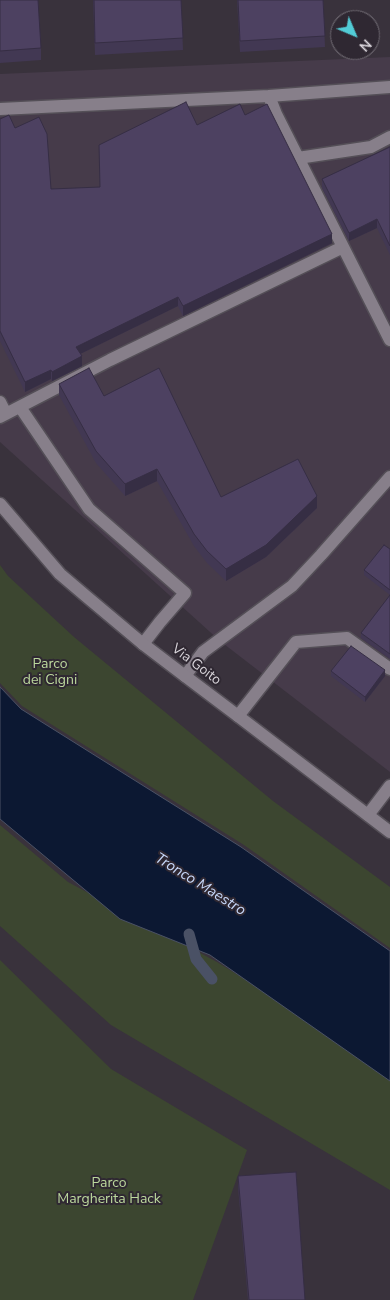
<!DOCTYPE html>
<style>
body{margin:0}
#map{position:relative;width:390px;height:1300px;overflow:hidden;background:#39323c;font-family:"Nunito Sans",sans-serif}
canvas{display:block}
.north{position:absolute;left:330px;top:10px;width:50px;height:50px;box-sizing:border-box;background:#2f2832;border:1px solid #736e76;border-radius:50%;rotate:135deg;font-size:14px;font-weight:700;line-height:20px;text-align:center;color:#dad6dc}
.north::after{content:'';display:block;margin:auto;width:18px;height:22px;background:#52ccd6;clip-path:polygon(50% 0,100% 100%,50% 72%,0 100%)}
</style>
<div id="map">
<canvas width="390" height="1300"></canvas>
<div class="north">N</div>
</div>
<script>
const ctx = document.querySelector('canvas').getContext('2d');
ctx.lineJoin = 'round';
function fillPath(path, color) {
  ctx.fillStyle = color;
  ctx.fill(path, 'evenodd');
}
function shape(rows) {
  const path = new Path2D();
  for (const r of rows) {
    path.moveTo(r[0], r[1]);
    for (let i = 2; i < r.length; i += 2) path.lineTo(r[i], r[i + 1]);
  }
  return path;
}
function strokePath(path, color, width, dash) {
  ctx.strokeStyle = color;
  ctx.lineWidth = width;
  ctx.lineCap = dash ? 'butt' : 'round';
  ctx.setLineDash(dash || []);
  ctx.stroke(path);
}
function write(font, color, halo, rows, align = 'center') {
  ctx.font = font + ' "Nunito Sans",sans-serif';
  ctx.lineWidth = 4;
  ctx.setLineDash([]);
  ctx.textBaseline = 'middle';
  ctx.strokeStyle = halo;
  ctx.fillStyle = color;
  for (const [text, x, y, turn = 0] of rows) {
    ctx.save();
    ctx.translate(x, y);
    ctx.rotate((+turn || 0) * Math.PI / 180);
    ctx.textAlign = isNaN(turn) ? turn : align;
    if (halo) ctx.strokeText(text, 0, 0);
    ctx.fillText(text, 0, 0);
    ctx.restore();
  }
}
const built = shape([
 [390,57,390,772,220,641,0,442,0,74]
]);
const green = shape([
 [0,565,8,576,74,637,273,801,390,887,390,948,244,845,22,706,0,683],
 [0,825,68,882,217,962,390,1070,390,1190,111,1025,0,926],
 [0,960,111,1069,247,1150,193,1300,0,1300]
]);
const water = shape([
 [0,687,21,709,241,847,390,951,390,1081,210,955,120,919,0,819,0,687]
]);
const stream = shape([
 [189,934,196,959,212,979]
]);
const lane = shape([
 [269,96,390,87],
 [0,109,269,96,276,114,390,340],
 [298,158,371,147,390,137],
 [0,402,6,414],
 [20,407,89,509,185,593,160,622,143,644],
 [0,417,110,360,343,247],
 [185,676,203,652,292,586,321,555,390,477],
 [238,716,296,642,347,638,390,669],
 [368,815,390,786]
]);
const secondary = shape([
 [0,504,60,574,87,597,143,644,185,676,238,716,390,832]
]);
const wall = shape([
 [0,0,41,48,41,60,0,63],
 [93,0,181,0,183,50,95,55],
 [237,0,323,0,325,47,240,52],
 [245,115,332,243,183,316,178,306,80,354,82,366,52,381,51,379,25,392,0,341,0,119,51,189,100,187,197,125],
 [390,147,390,255,377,228,349,241,322,188,322,179],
 [59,384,104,396,221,497,317,508,266,557,226,581,207,563,194,546,157,481,125,496,96,463,59,395],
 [390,549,390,659,361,638,361,633,390,595,364,575,364,570],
 [331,671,385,676,365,702,331,676],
 [238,1176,305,1300,248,1300,238,1187]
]);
const shadedWall = shape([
 [377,219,377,228,349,241,349,233],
 [332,234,332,243,183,316,183,306],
 [178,297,178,306,76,356,76,347],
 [82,356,82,366,52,381,52,372],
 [51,370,51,379,25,392,25,382],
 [157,469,157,481,125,496,125,484],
 [317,496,317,508,266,557,226,581,226,569],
 [385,670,385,676,365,702,365,697]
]);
const building = shape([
 [0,0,38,0,41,48,0,51,0,0],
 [94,0,181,0,183,38,95,43,94,0],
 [238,0,323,0,325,36,240,41,238,0],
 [186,102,197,125,240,104,245,115,267,104,332,234,183,306,178,297,76,347,82,356,52,372,51,370,25,382,0,331,0,119,9,115,15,128,39,117,47,134,51,189,100,187,99,145,186,102],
 [390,147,390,246,377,219,349,233,322,179,390,147],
 [89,368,104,396,159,368,221,497,298,459,317,496,266,545,226,569,207,551,194,534,157,469,125,484,96,451,59,384,89,368],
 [384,545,390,549,390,590,364,570,384,545],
 [390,595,390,654,361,633,390,595],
 [351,646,385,670,365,697,331,671,351,646],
 [296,1172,305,1300,249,1300,238,1176,296,1172]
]);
const parkNames = [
 ["Parco",50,665],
 ["dei Cigni",50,681],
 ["Parco",109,1184],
 ["Margherita Hack",109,1200]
];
const streetNames = [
 ["Via Goito",196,665,37]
];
const waterNames = [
 ["Tronco Maestro",200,885,32]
];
fillPath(built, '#463b4a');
fillPath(green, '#3c4630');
fillPath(water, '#0c1832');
strokePath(water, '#4a5165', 1);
strokePath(stream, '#4a5165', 11);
strokePath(lane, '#544f57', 15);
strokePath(secondary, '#544f57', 15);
strokePath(lane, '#877f8a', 12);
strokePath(secondary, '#877f8a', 12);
fillPath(wall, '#423853');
fillPath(shadedWall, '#362e44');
fillPath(building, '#4d4161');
strokePath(building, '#362e44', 1);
write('14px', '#bbd79c', '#2f2832', parkNames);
write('14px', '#dad6dc', '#2f2832', streetNames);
write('italic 15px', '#c6d7f9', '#2f2832', waterNames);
</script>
